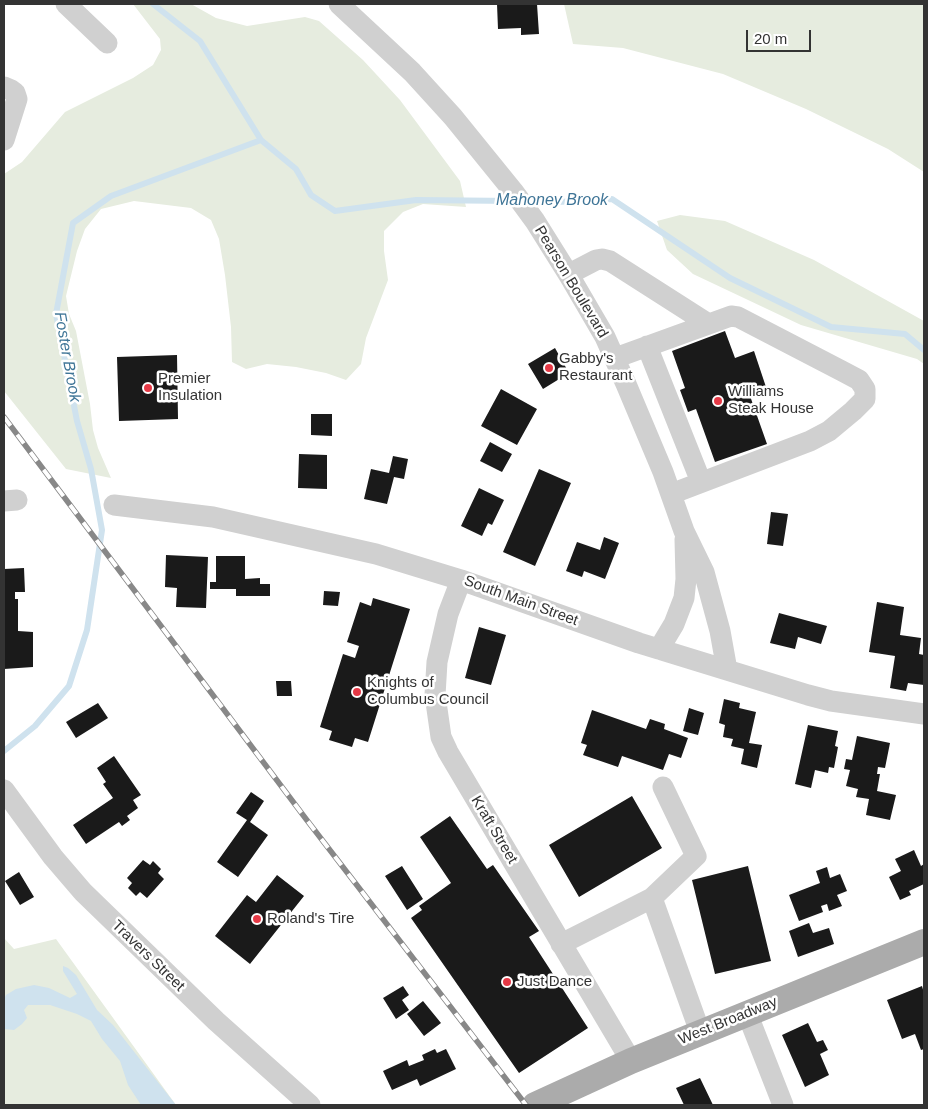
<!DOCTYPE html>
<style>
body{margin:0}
#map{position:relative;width:928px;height:1109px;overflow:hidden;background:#fff;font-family:Arial,sans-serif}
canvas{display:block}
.frame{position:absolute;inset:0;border:5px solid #333;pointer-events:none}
.scale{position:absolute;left:746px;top:30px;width:65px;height:22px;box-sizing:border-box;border:2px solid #333;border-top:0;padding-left:6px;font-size:15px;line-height:18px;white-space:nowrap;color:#333;-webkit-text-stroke:4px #fff;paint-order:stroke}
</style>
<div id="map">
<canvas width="928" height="1109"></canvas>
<div class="frame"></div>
<div class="scale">20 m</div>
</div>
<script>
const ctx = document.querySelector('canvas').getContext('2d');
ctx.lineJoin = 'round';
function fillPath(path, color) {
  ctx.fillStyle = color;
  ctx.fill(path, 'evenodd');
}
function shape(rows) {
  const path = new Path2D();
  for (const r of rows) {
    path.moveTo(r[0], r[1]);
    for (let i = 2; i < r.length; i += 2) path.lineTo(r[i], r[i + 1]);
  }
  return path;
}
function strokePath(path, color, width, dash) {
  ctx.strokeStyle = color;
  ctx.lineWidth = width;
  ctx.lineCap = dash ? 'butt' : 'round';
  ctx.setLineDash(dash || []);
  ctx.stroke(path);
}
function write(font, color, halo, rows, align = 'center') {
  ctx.font = font + ' Arial,sans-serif';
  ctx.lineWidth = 5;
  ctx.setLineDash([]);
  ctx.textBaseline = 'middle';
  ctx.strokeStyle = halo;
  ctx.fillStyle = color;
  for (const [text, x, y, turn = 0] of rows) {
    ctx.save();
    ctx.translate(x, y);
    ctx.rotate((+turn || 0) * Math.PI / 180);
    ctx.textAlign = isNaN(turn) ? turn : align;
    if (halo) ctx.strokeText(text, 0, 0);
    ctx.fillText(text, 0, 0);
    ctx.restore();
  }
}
const green = shape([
 [133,4,191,4,216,18,247,26,305,17,319,21,363,60,400,100,460,181,466,207,423,204,403,212,384,231,384,251,388,280,366,338,361,364,346,380,326,373,296,367,267,364,246,369,232,362,231,327,225,275,219,239,211,220,191,208,134,201,101,209,85,229,77,251,66,296,69,314,76,331,90,404,93,430,98,448,111,478,66,469,4,391,4,174,22,162,65,112,133,78,153,65,161,50,160,39],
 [564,4,924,4,924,172,888,149,806,109,723,74,623,48,573,44],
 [680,215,725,221,814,260,924,321,924,364,917,359,801,325,693,274,667,250,657,221],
 [4,938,14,949,56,939,176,1105,4,1105]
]);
const water = shape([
 [63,966,68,968,76,975,97,1010,113,1025,176,1105,141,1105,128,1085,120,1061,102,1039,91,1021,77,1014,50,1005,28,1005,24,1010,27,1018,22,1024,14,1030,4,1029,4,999,6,995,16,989,34,985,49,988,70,998,77,994,63,971]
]);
const stream = shape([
 [261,140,296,169,311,195,335,211,416,200,515,201],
 [527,201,558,202,612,199,730,278,831,327,905,334,924,350],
 [4,751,35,726,69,686,87,630,102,530,91,469,77,421,56,314,73,223,111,196,261,140,200,41,153,4]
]);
const building = shape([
 [497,4,537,4,539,34,521,35,521,28,498,29],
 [725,331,735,358,754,351,766,387,749,393,767,444,715,462,696,409,688,412,680,390,685,388,672,351],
 [555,348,569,373,543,389,528,364],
 [177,355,178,419,119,421,117,357],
 [501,389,537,409,517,445,481,426],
 [311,414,332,414,332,436,311,435],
 [490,442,512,454,502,472,480,461],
 [299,454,327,455,327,489,298,488],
 [393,456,408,459,404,479,394,477,387,504,364,499,371,469,389,473],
 [539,469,571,483,535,566,503,552],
 [479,488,504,500,492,525,488,523,482,536,461,526],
 [771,512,788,514,783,546,767,544],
 [604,537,619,543,605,579,584,571,582,577,566,571,577,542,600,550],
 [166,555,208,557,206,608,176,607,177,588,165,587],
 [216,556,245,556,245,579,260,578,260,584,270,584,270,596,236,596,236,589,210,589,210,582,216,582],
 [24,568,25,592,15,592,15,599,18,599,18,631,33,632,33,667,4,669,4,569],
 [324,591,340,592,338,606,323,605],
 [373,598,410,609,368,742,355,738,352,747,329,740,332,731,320,727,343,654,355,658,359,646,347,642,360,602,371,606],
 [877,602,904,607,900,635,921,638,919,654,924,655,924,685,908,683,906,691,890,688,895,656,869,652],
 [779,613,827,626,821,644,798,637,795,649,770,643],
 [479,627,506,635,491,685,465,678],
 [276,681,291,681,292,696,277,696],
 [724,699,740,703,739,708,756,712,749,743,762,745,757,768,741,764,744,749,731,746,733,739,723,737,725,725,719,723],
 [98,703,108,718,76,738,66,722],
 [689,708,704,713,698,735,683,731],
 [592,710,646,729,650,719,665,724,664,729,688,738,681,758,669,754,663,770,622,756,618,767,583,755,587,745,581,743],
 [808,725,838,731,835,746,838,747,834,768,829,767,828,773,815,770,811,788,795,784],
 [857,736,890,743,885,768,878,767,877,774,880,774,877,791,896,795,890,820,866,815,869,799,856,797,858,789,846,786,850,770,844,769,846,759,852,760],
 [114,756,141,795,133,800,138,808,127,816,130,820,122,826,119,822,86,844,73,825,113,798,103,784,106,782,97,768],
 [251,792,264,801,250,822,268,835,238,877,217,862,247,820,236,813],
 [632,796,662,848,579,897,549,845],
 [450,816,487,869,493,865,539,931,529,937,588,1028,519,1073,411,918,422,910,419,906,451,883,420,837],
 [914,850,921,866,924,864,924,884,909,891,911,895,900,900,889,877,901,871,895,859],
 [143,860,150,865,153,861,161,869,158,873,164,879,147,898,140,892,136,896,128,888,132,883,127,878],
 [402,866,423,899,407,910,385,876],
 [748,866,771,961,715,974,692,880],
 [827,867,830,878,840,874,847,891,837,895,842,906,829,911,827,904,821,906,823,912,799,921,789,895,820,883,816,871],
 [19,872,34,897,20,905,5,881],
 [277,875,304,896,250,964,215,936,247,895,256,902],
 [809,923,813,933,829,928,834,944,798,957,789,931],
 [403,986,409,995,402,1000,409,1010,396,1019,383,998],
 [922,986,924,993,924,1049,921,1050,915,1034,902,1039,887,1000],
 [423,1001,441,1023,424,1036,407,1014],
 [808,1023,817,1042,823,1040,828,1050,820,1054,829,1075,805,1087,782,1035],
 [435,1049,437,1053,446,1049,456,1069,420,1086,417,1079,392,1090,383,1071,407,1060,409,1066,424,1060,422,1055],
 [700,1078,713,1105,684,1105,676,1088]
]);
const minor = shape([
 [66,4,107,43],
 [339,4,412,72,453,117,513,191,535,221,570,277,605,337,626,384,663,472,684,531,704,572,720,631,727,670],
 [4,87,11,90,15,93,17,99,4,140],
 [569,274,596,260,602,259,610,261,707,323],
 [647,346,701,482],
 [615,358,731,316,738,317,842,371,859,380,865,389,865,399,853,411,829,431,810,441,671,494],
 [4,501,17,500],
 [114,505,213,517,376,554,461,580,639,643,808,695,831,701,924,714],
 [461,580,448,614,437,662,435,695,441,737,448,752,631,1061],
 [659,649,674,624,684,598,686,579,685,539],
 [4,790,53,857,83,892,216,1021,310,1105],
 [652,898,696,856,663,787],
 [561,944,652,898,700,1032],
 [747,1013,783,1105]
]);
const major = shape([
 [535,1105,631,1061,924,942]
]);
const rail = shape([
 [4,417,306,819,526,1105]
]);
const markers = [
 [549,368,5,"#e63946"],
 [148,388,5,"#e63946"],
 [718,401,5,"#e63946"],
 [357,692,5,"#e63946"],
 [257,919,5,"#e63946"],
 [507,982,5,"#e63946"]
];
const streetNames = [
 ["Pearson Boulevard",571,282,59],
 ["South Main Street",521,601,20],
 ["Kraft Street",494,830,59],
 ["Travers Street",148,956,44],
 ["West Broadway",728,1021,-22]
];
const poiNames = [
 ["Gabby's",559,359],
 ["Restaurant",559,376],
 ["Premier",158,379],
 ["Insulation",158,396],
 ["Williams",728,392],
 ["Steak House",728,409],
 ["Knights of",367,683],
 ["Columbus Council",367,700],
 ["Roland's Tire",267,919],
 ["Just Dance",517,982]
];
const waterNames = [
 ["Mahoney Brook",552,201],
 ["Foster Brook",67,357,80]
];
fillPath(green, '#e6ecdf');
fillPath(water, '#cfe2ee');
strokePath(stream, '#cfe2ee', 6);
fillPath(building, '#1a1a1a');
strokePath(minor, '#d0d0d0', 21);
strokePath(major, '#ababab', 26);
strokePath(rail, '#888', 5.5);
strokePath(rail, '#fff', 4, [11]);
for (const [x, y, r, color] of markers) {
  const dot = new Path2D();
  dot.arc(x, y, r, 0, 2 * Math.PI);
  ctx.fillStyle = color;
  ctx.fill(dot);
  strokePath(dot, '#fff', 2);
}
write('15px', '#333', '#fff', streetNames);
write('15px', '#333', '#fff', poiNames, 'left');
write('italic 16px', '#3f7597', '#fff', waterNames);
</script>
